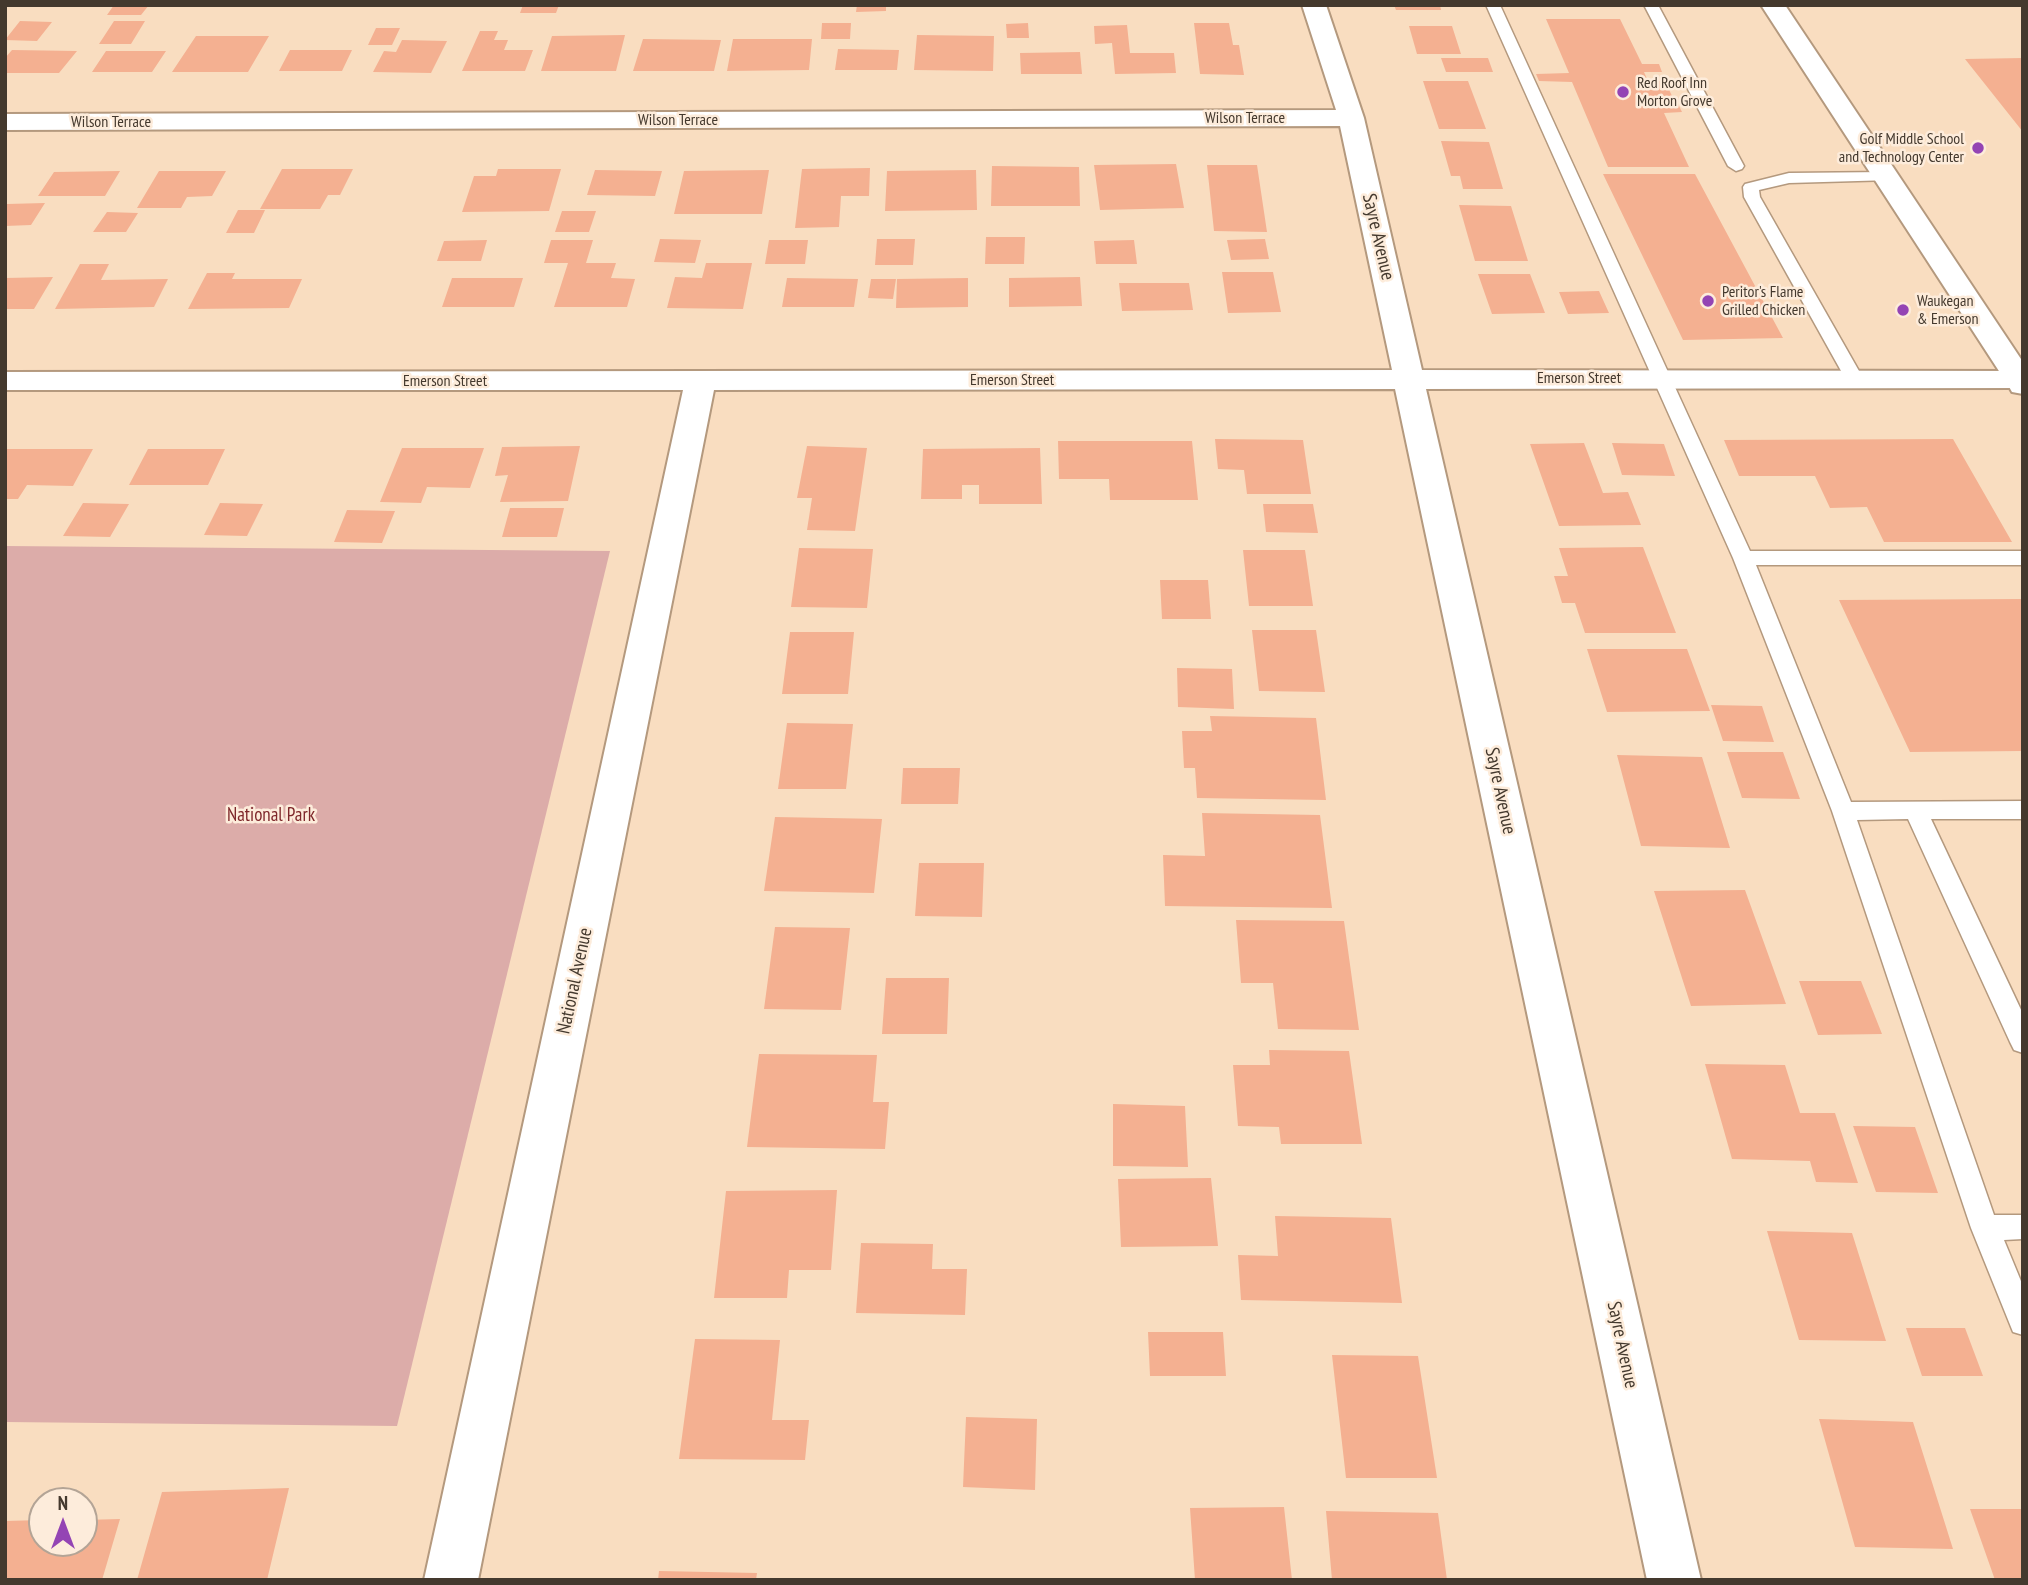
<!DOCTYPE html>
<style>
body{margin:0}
#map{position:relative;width:2028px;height:1585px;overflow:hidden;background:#f9ddc0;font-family:"PT Sans Narrow",sans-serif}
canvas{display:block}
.frame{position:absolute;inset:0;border:7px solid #44392e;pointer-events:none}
.north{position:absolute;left:28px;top:1487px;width:70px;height:70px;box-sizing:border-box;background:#fdecdb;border:2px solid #b3a496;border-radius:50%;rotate:0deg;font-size:19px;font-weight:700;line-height:28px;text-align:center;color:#44392e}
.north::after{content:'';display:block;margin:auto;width:24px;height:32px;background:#9444b4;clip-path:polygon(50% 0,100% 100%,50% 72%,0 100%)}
</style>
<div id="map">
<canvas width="2028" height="1585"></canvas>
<div class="frame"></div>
<div class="north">N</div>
</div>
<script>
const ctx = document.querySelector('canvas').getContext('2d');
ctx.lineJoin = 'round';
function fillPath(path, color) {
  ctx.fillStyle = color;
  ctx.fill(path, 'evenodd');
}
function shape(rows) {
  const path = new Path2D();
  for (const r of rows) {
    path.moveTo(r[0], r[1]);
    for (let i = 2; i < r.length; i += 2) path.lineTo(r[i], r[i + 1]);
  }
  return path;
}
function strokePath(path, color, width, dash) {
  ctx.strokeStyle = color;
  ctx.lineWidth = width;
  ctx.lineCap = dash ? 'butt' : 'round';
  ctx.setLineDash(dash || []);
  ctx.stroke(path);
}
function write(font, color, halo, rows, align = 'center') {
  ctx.font = font + ' "PT Sans Narrow",sans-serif';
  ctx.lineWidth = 5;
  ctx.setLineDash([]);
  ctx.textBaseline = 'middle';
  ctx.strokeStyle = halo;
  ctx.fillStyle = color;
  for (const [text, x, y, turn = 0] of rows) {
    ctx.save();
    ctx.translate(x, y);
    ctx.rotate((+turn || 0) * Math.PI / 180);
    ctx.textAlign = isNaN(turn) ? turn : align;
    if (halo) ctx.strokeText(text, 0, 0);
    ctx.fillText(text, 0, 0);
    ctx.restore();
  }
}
const green = shape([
 [5,546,610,551,397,1426,5,1422]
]);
const building = shape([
 [114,5,149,5,141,15,107,15],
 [523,5,559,5,556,13,520,13],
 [857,5,886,5,886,11,856,12],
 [1394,5,1440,5,1441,10,1396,10],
 [1546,19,1620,19,1642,64,1659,64,1662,72,1644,72,1648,81,1665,81,1672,96,1655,96,1659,104,1678,104,1682,112,1664,113,1689,167,1608,167,1572,82,1539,81,1536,74,1569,73],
 [20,21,52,22,37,41,5,40],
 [114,21,145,21,131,44,99,44],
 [822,23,851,23,850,39,821,39],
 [1028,23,1029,38,1007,38,1006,24],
 [1194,23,1229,23,1233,45,1239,45,1244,75,1200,74],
 [1127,25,1130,53,1174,53,1176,73,1115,74,1112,43,1095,44,1094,26],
 [1409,26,1452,26,1461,54,1417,54],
 [376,28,400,28,392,45,368,45],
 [480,31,498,31,494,40,508,40,504,50,533,50,525,71,462,71],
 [625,35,616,71,541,71,552,36],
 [917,35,994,36,993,71,914,70],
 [196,36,269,36,248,72,172,72],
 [643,39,721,40,714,71,633,71],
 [733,39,812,39,809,70,727,71],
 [402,40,447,41,431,73,373,72,384,51,396,52],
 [838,49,899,50,897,70,835,70],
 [12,50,77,51,59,73,5,73,5,58],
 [290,50,352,50,342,71,279,71],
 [106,51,166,51,152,72,92,72],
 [1080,52,1082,74,1021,74,1020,53],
 [1441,58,1488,58,1493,72,1446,72],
 [2023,58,2023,132,1965,59],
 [1423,81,1468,81,1486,129,1439,129],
 [1441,141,1489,142,1503,189,1463,189,1460,176,1451,176],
 [1176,164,1184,208,1100,210,1094,165],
 [1207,165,1257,165,1267,232,1214,231],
 [992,166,1079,167,1080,206,991,206],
 [870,168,869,196,841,196,839,227,795,228,802,169],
 [282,169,353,169,340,195,328,195,320,209,260,209],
 [498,169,561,169,549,211,462,212,474,176,496,176],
 [595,170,662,171,655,196,587,195],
 [769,170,762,214,674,214,684,171],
 [976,170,977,210,885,211,887,171],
 [120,171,105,196,38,196,54,172],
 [159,171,226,171,212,196,187,197,181,208,137,208],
 [1603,174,1695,174,1783,338,1683,340],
 [45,203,31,225,5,226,7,204],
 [1459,205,1511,206,1528,261,1475,261],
 [238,210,265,210,254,233,226,233],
 [562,211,596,211,589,232,555,232],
 [107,212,138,213,126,232,93,232],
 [986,237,1025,237,1024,264,985,264],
 [660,239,701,240,695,263,654,262],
 [877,239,915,239,913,265,875,265],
 [1265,239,1269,259,1231,260,1227,240],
 [487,240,481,261,437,261,444,241],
 [551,240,593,240,586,263,616,263,611,278,635,279,627,307,554,307,568,263,544,263],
 [769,240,808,240,805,264,765,264],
 [1134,240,1137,264,1096,264,1094,241],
 [706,263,752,263,743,309,667,308,675,277,702,278],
 [80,264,109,264,101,280,168,279,154,307,55,309],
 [1222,272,1273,272,1281,312,1228,313],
 [207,273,235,273,232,279,302,279,289,308,188,309],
 [1478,274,1530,274,1545,313,1492,314],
 [53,277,34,309,5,309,5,278],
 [1080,277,1082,306,1009,307,1009,278],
 [452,278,523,278,514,307,442,307],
 [787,278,858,279,854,307,782,307],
 [968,278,968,307,896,308,897,279],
 [871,279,896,279,893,299,868,298],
 [1119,283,1189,283,1193,310,1122,311],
 [1599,291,1609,313,1568,314,1559,292],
 [1215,439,1303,440,1311,494,1247,494,1244,470,1218,469],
 [1953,439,2012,542,1884,542,1867,507,1830,508,1815,476,1739,476,1724,440],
 [1058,441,1192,441,1198,500,1110,500,1109,479,1059,479],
 [1584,443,1603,493,1628,492,1641,525,1559,526,1530,444],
 [1612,443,1664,444,1675,476,1622,475],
 [580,446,568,501,500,502,508,475,495,476,502,447],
 [807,446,867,448,855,531,807,530,812,498,797,498],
 [402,448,484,448,470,488,427,487,421,503,380,502],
 [1040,448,1042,504,979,504,979,485,962,485,962,499,921,499,923,449],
 [5,449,93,449,73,486,27,485,18,499,5,499],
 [148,449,225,449,208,485,129,485],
 [83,503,129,504,110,537,63,536],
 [220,503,263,504,247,536,204,535],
 [1263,504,1313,504,1318,533,1266,532],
 [510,508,564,508,557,537,502,537],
 [347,510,395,511,382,543,334,542],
 [1643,547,1676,633,1585,633,1575,603,1562,603,1554,576,1568,576,1559,548],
 [799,548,873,549,867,608,791,607],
 [1243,550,1305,550,1313,606,1249,606],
 [1160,580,1208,580,1211,619,1162,619],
 [2023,599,2023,751,1910,752,1839,600],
 [1252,630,1316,630,1325,692,1259,691],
 [790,632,854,632,848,694,782,694],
 [1587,649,1687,649,1710,711,1607,712],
 [1177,668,1232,669,1234,709,1178,707],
 [1711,705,1762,706,1774,742,1723,741],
 [1210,716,1316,718,1326,800,1197,798,1195,768,1184,768,1182,731,1212,731],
 [787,723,853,724,846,789,778,789],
 [1727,752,1783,752,1800,799,1742,798],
 [1617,755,1702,757,1730,848,1641,846],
 [903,768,960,768,958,804,901,804],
 [1202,813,1320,815,1332,908,1165,906,1163,855,1205,856],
 [775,817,882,819,874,893,764,891],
 [919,863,984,863,982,917,915,916],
 [1745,890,1786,1004,1691,1006,1654,891],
 [1236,920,1344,921,1359,1030,1278,1029,1273,983,1241,983],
 [775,927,850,928,841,1010,764,1009],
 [886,978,949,978,947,1034,882,1034],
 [1799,981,1861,981,1882,1034,1818,1035],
 [1269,1050,1349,1051,1362,1144,1281,1144,1279,1127,1238,1126,1233,1065,1270,1065],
 [759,1054,877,1055,873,1102,889,1102,885,1149,747,1147],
 [1705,1064,1785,1065,1800,1113,1835,1113,1858,1183,1816,1182,1810,1161,1732,1159],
 [1113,1104,1185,1106,1188,1167,1113,1166],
 [1853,1126,1915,1127,1938,1193,1876,1192],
 [1211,1178,1218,1246,1121,1247,1118,1179],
 [837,1190,831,1270,789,1270,787,1298,714,1298,726,1191],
 [1275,1216,1391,1218,1402,1303,1241,1300,1238,1255,1278,1256],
 [1767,1231,1852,1233,1886,1341,1799,1340],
 [861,1243,933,1244,932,1269,967,1269,965,1315,856,1313],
 [1906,1328,1965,1328,1983,1376,1922,1376],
 [1148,1332,1223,1332,1226,1376,1150,1376],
 [695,1339,780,1340,772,1420,809,1420,805,1460,679,1459],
 [1332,1355,1418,1356,1437,1478,1346,1478],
 [966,1417,1037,1419,1035,1490,963,1487],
 [1819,1419,1913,1422,1953,1549,1855,1547],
 [289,1488,267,1580,137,1580,162,1492],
 [1284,1507,1292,1580,1195,1580,1190,1508],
 [1970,1509,2023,1509,2023,1580,1995,1580],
 [1326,1511,1438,1513,1447,1580,1332,1580],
 [120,1519,102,1580,5,1580,5,1521,42,1520,42,1543,84,1543,84,1520],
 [659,1571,757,1573,756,1580,658,1580]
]);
const lane = shape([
 [1486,5,1500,5,1750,551,2023,551,2023,565,1756,565,1851,802,2023,801,2023,819,1931,819,2023,1014,2023,1053,2014,1050,2010,1042,1908,819,1857,820,1994,1215,2023,1215,2023,1239,2004,1240,2023,1286,2023,1335,2013,1332,1971,1228,1832,811,1733,558,1486,5],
 [1644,5,1658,5,1744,166,1742,169,1736,171,1728,166,1644,5],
 [1886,172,1892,174,1894,177,1892,180,1789,183,1759,190,1760,197,1863,378,1854,383,1845,378,1744,197,1743,187,1745,184,1789,173,1886,172]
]);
const street = shape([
 [1302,5,1326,5,1364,118,1422,370,2023,371,2023,387,2018,388,1426,389,1701,1580,1647,1580,1395,389,714,390,478,1580,424,1580,683,390,5,390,5,372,1392,370,1340,126,5,130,5,114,1336,110,1302,5]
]);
const primary = shape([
 [1761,5,1785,5,2023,362,2023,394,2012,392,2008,385,1761,5]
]);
const markers = [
 [1623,92,7,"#9444b4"],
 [1978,148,7,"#9444b4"],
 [1708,301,7,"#9444b4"],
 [1903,310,7,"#9444b4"]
];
const farPoinames = [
 ["Red Roof Inn",1637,83],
 ["Morton Grove",1637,101],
 ["Golf Middle School",1964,139,"right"],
 ["and Technology Center",1964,157,"right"],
 ["Peritor's Flame",1722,292],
 ["Grilled Chicken",1722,310],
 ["Waukegan",1917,301],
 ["& Emerson",1917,319]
];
const farStreetnames = [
 ["Wilson Terrace",1245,118],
 ["Wilson Terrace",678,120],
 ["Wilson Terrace",111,122],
 ["Emerson Street",1579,378],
 ["Emerson Street",1012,380],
 ["Emerson Street",445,381]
];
const streetNames = [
 ["Sayre Avenue",1378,237,77],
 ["Sayre Avenue",1500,791,78],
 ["National Avenue",575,981,-78],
 ["Sayre Avenue",1622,1345,78]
];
const parkNames = [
 ["National Park",271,816]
];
fillPath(green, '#dcaca9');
fillPath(building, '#f4b091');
strokePath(lane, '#b4997e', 3);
strokePath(street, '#b4997e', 4);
strokePath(primary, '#b4997e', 4);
fillPath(lane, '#fff');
fillPath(street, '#fff');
fillPath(primary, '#fff');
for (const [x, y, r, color] of markers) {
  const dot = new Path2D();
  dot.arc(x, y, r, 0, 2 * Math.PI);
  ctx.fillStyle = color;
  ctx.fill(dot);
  strokePath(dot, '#fdecdb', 2.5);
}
write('16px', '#44392e', '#fdecdb', farPoinames, 'left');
write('16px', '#44392e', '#fdecdb', farStreetnames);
write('19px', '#44392e', '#fdecdb', streetNames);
write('19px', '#7f282b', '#fdecdb', parkNames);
</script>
